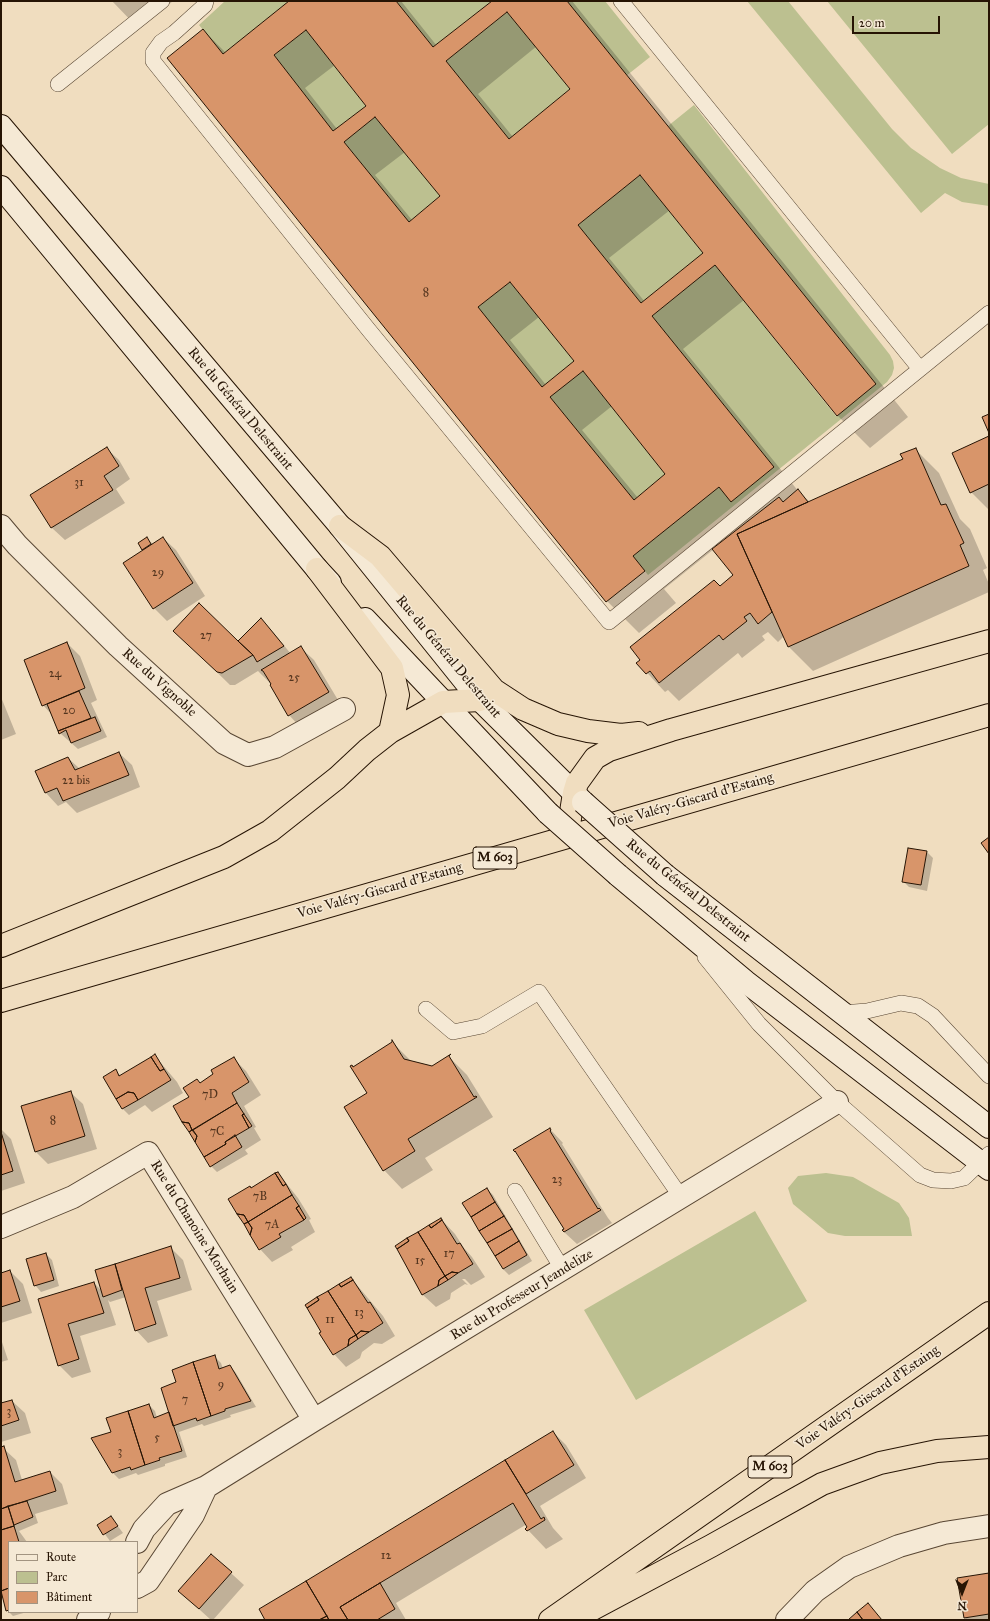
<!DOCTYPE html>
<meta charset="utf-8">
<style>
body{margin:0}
#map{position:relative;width:990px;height:1621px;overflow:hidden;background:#f0ddbf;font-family:"IM FELL Great Primer",serif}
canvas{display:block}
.frame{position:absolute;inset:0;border:2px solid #261404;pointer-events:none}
.legend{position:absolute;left:8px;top:1541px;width:130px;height:72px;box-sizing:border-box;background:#f5e9d5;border:1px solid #a29481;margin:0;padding:5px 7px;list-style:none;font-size:12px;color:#261404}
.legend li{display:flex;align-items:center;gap:8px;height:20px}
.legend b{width:20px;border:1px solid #a29481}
.north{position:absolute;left:942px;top:1573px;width:40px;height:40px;-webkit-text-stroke:3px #f5e9d5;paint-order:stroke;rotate:180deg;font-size:11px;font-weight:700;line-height:16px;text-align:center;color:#261404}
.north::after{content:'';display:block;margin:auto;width:14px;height:18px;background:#261404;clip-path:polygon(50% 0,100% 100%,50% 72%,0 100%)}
.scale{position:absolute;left:852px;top:16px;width:88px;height:18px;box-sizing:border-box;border:2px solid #261404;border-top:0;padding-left:5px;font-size:12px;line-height:14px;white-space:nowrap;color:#261404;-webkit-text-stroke:3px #f5e9d5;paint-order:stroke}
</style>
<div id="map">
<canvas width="990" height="1621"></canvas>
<div class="frame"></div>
<ul class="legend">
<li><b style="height:5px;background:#f5e9d5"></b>Route</li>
<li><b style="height:11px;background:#bcc090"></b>Parc</li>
<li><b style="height:11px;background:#d8956a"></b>Bâtiment</li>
</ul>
<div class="north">N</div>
<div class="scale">20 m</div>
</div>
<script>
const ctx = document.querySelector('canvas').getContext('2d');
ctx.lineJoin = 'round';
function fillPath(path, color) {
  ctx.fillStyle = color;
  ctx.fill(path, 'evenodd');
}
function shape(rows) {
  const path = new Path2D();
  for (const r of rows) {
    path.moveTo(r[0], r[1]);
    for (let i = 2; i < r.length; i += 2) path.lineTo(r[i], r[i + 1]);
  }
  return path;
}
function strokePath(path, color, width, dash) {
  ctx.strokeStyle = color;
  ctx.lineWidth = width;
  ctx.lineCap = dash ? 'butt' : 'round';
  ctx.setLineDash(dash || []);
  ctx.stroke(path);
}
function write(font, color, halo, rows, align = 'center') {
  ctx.font = font + ' "IM FELL Great Primer",serif';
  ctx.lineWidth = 3;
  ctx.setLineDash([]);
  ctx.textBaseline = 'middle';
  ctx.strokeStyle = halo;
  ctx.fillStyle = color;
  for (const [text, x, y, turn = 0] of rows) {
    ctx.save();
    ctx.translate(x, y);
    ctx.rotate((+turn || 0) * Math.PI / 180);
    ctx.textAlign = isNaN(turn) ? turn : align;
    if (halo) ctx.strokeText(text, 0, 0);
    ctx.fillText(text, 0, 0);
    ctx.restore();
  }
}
const green = shape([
 [225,1,289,1,223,54,199,25],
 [396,1,492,1,433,47],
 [567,1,605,1,650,57,626,76],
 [747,1,788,1,892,129,911,148,940,168,961,178,989,184,989,206,962,202,945,193,921,213],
 [827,1,989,1,989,124,952,154],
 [507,12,570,89,509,139,446,61],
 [306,30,366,106,333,131,274,55],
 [694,105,890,355,893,361,894,368,892,375,887,382,648,575,633,556,719,487,731,502,774,467,652,316,715,265,836,416,876,384,668,126],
 [375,117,440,196,409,222,344,142],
 [640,175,703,253,641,303,578,225],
 [510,282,574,361,542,387,478,307],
 [583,371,665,474,634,500,550,397],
 [826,1173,853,1177,899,1203,909,1218,912,1236,845,1236,828,1233,793,1204,788,1188,798,1176],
 [755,1211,807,1301,636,1400,584,1310]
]);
const shadow = shape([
 [112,1,173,1,139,29],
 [290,1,401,1,437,46,493,1,572,1,908,417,870,448,837,415,744,300,683,349,799,492,810,502,904,460,915,449,939,473,960,519,970,529,987,568,983,570,989,584,989,592,813,671,789,647,784,636,778,642,768,632,762,636,765,640,742,658,738,653,679,701,668,690,665,692,638,663,720,587,734,576,714,549,664,589,676,603,639,633,607,601,203,30,226,53],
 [537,46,571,89,513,137,478,94],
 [335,65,367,106,337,129,305,88],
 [405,152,441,196,412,220,375,175],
 [670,210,705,253,645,302,609,258],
 [539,317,576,362,546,385,510,340],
 [612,406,666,474,638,498,582,430],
 [989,437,989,510,971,492],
 [106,448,119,460,130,479,116,489,125,503,65,540,52,528,31,495],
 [146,538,153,544,163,538,176,550,205,596,167,621,154,608,124,563,144,550,139,543],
 [261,620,273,632,291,654,301,648,314,660,341,705,301,728,289,715,271,684,258,671,235,685,230,685,187,643,238,643],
 [67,643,80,656,97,700,91,703,107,737,78,749,60,733,52,715,43,705],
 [1,697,16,734,1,740],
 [119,753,132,765,140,787,77,813,66,802,58,806,46,793,37,771,68,758,80,769],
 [927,852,933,858,927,891,909,887,903,881],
 [393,1043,412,1062,432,1067,449,1057,467,1075,493,1117,425,1158,433,1170,402,1189,384,1170,368,1093],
 [155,1056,177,1082,183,1093,152,1112,145,1105,129,1115,123,1109,104,1077,115,1070,121,1076],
 [233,1058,246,1071,261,1095,244,1106,256,1127,254,1128,261,1140,245,1150,248,1154,217,1172,211,1166,183,1122,190,1097,197,1080,200,1083,215,1074],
 [70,1092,83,1104,97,1149,48,1164,35,1151],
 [1,1129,11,1139,25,1183,1,1191],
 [550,1129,563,1143,562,1144,608,1218,612,1223,577,1244,564,1232,565,1230,519,1156,514,1150],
 [278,1173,298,1198,311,1219,309,1220,315,1232,291,1247,293,1250,272,1262,260,1249,252,1189],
 [487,1189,493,1195,532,1261,509,1275,503,1269],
 [441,1219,455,1234,464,1248,472,1257,485,1277,471,1285,465,1279,462,1279,468,1285,465,1284,451,1293,450,1299,436,1307,423,1295,396,1246],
 [170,1247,183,1260,192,1290,157,1301,168,1336,148,1343,136,1330,126,1297,110,1302,108,1300,116,1325,80,1336,91,1372,72,1378,59,1365,39,1300,94,1283,103,1292,115,1265],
 [46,1254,52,1260,59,1286,41,1292,35,1285],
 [10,1271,23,1284,32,1313,1,1323,1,1274],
 [351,1278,383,1316,395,1336,382,1344,374,1343,362,1352,360,1358,346,1367,334,1354],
 [1,1339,8,1360,1,1362],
 [215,1357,221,1363,223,1369,230,1366,236,1373,256,1407,230,1415,231,1417,204,1426,202,1424,179,1432,187,1457,165,1464,165,1466,138,1475,136,1473,119,1479,113,1473,93,1439,112,1432,149,1405,155,1411,157,1418,170,1413,178,1383],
 [12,1401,25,1413,31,1433,1,1442,1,1404],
 [553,1432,566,1445,586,1478,540,1506,553,1528,563,1539,546,1549,528,1530,529,1527,527,1524,396,1603,406,1620,266,1620,260,1610],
 [1,1448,3,1448,16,1460,22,1480,50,1472,62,1484,68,1504,35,1514,38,1523,19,1531,27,1542,9,1542,9,1612,27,1612,13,1616,7,1610,1,1591],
 [111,1517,123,1533,110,1541,98,1525],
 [211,1555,244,1585,213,1620,211,1620,179,1591],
 [989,1574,989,1620,967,1620,965,1618]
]);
const building = shape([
 [289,1,396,1,433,47,492,1,567,1,876,384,837,416,715,265,652,316,774,467,731,502,719,487,633,556,645,571,606,602,167,58,203,29,223,54,289,1],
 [507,12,570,89,509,139,446,61,507,12],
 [306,30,366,106,333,131,274,55,306,30],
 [375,117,440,196,409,222,344,142,375,117],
 [640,175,703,253,641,303,578,225,640,175],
 [510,282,574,361,542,387,478,307,510,282],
 [583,371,665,474,634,500,550,397,583,371],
 [989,414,989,433,982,417,989,414],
 [989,436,989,484,970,493,952,453,989,436],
 [107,447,119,466,104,476,113,490,51,528,30,495,107,447],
 [916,448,941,505,946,504,964,543,960,545,969,566,788,647,737,534,903,459,900,454,916,448],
 [798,489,808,502,737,534,772,612,758,624,750,613,744,617,747,621,723,640,719,635,659,683,650,671,646,674,636,663,640,660,630,647,714,580,720,586,733,575,712,549,779,497,783,502,798,489],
 [147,537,151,544,142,550,138,543,147,537],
 [163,537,193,583,153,609,123,563,163,537],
 [199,603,238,641,253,655,222,673,217,672,173,631,199,603],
 [261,618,284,646,257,662,253,655,238,641,261,618],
 [67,642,85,688,42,706,24,660,67,642],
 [301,646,329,692,288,716,270,685,271,684,263,671,261,670,301,646],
 [79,691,91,718,58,731,47,704,79,691],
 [95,717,101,731,71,743,66,730,59,734,58,731,95,717],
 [119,752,129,775,63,801,57,788,45,793,35,771,68,757,75,770,119,752],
 [989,837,989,854,981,843,989,837],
 [908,848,927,851,921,885,902,882,908,848],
 [392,1040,404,1059,432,1066,451,1054,449,1056,474,1097,476,1096,477,1097,408,1139,415,1151,383,1171,344,1107,367,1093,350,1066,352,1065,353,1067,392,1042,392,1040],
 [155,1054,164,1069,160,1071,151,1057,155,1054],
 [151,1057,160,1071,164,1069,171,1080,138,1100,134,1093,128,1092,116,1099,103,1077,116,1069,119,1076,151,1057],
 [234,1057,249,1082,232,1093,237,1103,192,1130,189,1123,182,1122,173,1106,189,1097,183,1088,197,1079,200,1083,213,1074,211,1070,234,1057],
 [71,1091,85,1136,35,1152,21,1106,71,1091],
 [128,1092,134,1093,138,1100,122,1109,116,1099,128,1092],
 [237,1103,244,1114,242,1115,249,1128,225,1142,226,1144,204,1157,195,1142,197,1136,193,1130,237,1103],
 [244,1114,252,1126,249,1128,242,1115,244,1114],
 [182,1122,189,1123,192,1130,189,1132,182,1122],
 [550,1128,551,1130,550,1131,598,1209,599,1208,601,1210,564,1232,562,1230,564,1229,515,1151,515,1152,513,1150,550,1128],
 [192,1130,197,1136,195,1142,189,1132,192,1130],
 [1,1132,13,1171,1,1175,1,1132],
 [235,1135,242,1147,210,1167,204,1157,226,1144,225,1142,235,1135],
 [278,1172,286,1184,283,1186,275,1173,278,1172],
 [275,1173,283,1186,286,1184,292,1195,248,1222,244,1215,237,1214,228,1199,250,1186,251,1188,275,1173],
 [487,1188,495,1202,471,1217,462,1203,487,1188],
 [292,1195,299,1206,296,1208,304,1220,279,1234,281,1237,259,1250,250,1235,252,1228,248,1222,292,1195],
 [495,1202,504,1216,479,1231,471,1217,495,1202],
 [299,1206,306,1218,304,1220,296,1208,299,1206],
 [237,1214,244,1215,248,1222,244,1224,237,1214],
 [504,1216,512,1229,487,1243,479,1231,504,1216],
 [441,1218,442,1220,431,1228,429,1225,441,1218],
 [442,1220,457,1244,460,1243,473,1264,458,1273,452,1272,445,1276,418,1232,429,1225,431,1228,442,1220],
 [248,1222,252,1228,250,1235,244,1224,248,1222],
 [512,1229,519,1241,495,1256,487,1243,512,1229],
 [418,1232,445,1276,439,1280,438,1286,422,1295,397,1249,409,1241,407,1238,418,1232],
 [407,1238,409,1241,397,1249,395,1246,407,1238],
 [519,1241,527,1255,503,1269,495,1256,519,1241],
 [171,1246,180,1278,145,1288,156,1324,135,1331,115,1264,171,1246],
 [46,1253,54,1280,34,1286,26,1259,46,1253],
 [115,1264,122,1290,103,1297,95,1270,115,1264],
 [10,1270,20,1301,1,1307,1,1273,10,1270],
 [452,1272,458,1273,448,1280,445,1276,452,1272],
 [445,1276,448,1280,438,1286,439,1280,445,1276],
 [351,1277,353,1280,341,1287,339,1284,351,1277],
 [353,1280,368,1303,370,1302,383,1323,369,1332,361,1331,356,1335,328,1291,339,1284,341,1287,353,1280],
 [94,1282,104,1313,68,1324,79,1359,58,1366,38,1299,94,1282],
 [328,1291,356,1335,349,1339,348,1346,333,1355,319,1333,321,1332,307,1308,319,1300,317,1297,328,1291],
 [317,1297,319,1300,307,1308,305,1305,317,1297],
 [361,1331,369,1332,358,1339,356,1335,361,1331],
 [356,1335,358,1339,348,1346,349,1339,356,1335],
 [215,1355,219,1369,230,1365,251,1401,225,1409,225,1411,211,1416,193,1362,215,1355],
 [193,1362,211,1416,197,1421,196,1418,173,1426,161,1388,176,1382,172,1370,193,1362],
 [12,1400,19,1420,1,1426,1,1403,12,1400],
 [149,1404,154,1418,169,1412,182,1451,159,1458,160,1460,145,1465,128,1411,149,1404],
 [128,1411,145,1465,131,1470,130,1467,112,1473,91,1438,111,1432,106,1418,128,1411],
 [553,1431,574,1465,526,1494,505,1460,553,1431],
 [4,1446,15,1482,50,1471,56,1491,1,1509,1,1447,4,1446],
 [505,1460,541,1519,544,1517,545,1520,527,1531,525,1529,527,1527,513,1503,340,1607,348,1620,329,1620,306,1581,505,1460],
 [27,1501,33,1517,14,1525,8,1506,27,1501],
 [8,1506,14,1526,1,1530,1,1509,8,1506],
 [111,1516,118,1526,103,1535,97,1525,111,1516],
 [14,1526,19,1542,9,1542,9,1588,1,1591,1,1530,14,1526],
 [211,1554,232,1572,199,1609,178,1591,211,1554],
 [989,1573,989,1614,964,1618,957,1578,989,1573],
 [306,1581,327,1616,319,1620,265,1620,259,1609,306,1581],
 [380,1583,395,1609,377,1620,348,1620,340,1607,380,1583],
 [9,1588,9,1610,6,1611,1,1591,9,1588],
 [868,1603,882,1620,863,1620,857,1612,868,1603],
 [857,1612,863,1620,848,1620,857,1612],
 [327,1616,329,1620,319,1620,327,1616]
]);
const service = shape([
 [206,1,205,5,174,33,161,42,153,53,153,61,368,329,609,622,989,313],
 [621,1,920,369],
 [58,84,162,1],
 [705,957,759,1024,837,1102,920,1175,933,1180,951,1181,964,1178,989,1154],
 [426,1009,453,1032,482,1026,539,992,681,1197],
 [842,1013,867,1011,901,1003,918,1006,933,1016,989,1076],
 [515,1191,563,1270]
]);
const minor = shape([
 [1,526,17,545,118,646,224,743,248,755,275,747,344,709],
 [1,1227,73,1197,148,1153,314,1420],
 [137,1542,144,1529,167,1504,206,1487,314,1420,837,1102],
 [137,1587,148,1581,193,1515,206,1487],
 [88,1620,99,1612],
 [787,1620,815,1591,849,1567,899,1546,944,1533,989,1526]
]);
const secondary = shape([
 [1,126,340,526,480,700,583,802],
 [1,187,317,569,330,583],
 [365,619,548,813],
 [618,875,746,982,989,1169],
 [665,875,989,1127]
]);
const trunk = shape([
 [340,526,380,556,494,690,523,709,558,724,588,731,621,735,639,733],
 [390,732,443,702,480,700],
 [568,831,574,793,577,783,595,758,609,750,671,730,989,641],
 [1,946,224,857,270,831,337,778,367,750,390,732,398,695,392,668,317,569],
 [1,1001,989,715],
 [550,1620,989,1313],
 [572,1620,711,1546,822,1484,880,1463,937,1451,989,1447]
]);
const secondaryBridge = shape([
 [583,802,665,875],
 [548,813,618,875]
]);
const numberNames = [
 ["8",426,293],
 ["31",79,483],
 ["29",158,573],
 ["27",206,636],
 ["24",55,674],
 ["25",294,678],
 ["20",69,711],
 ["22 bis",76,781],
 ["7D",210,1095],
 ["8",53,1121],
 ["7C",217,1132],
 ["23",557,1180],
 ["7B",260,1197],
 ["7A",272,1225],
 ["17",449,1254],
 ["15",420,1261],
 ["13",359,1313],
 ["11",330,1320],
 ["9",221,1385],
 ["7",185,1400],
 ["3",9,1412],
 ["5",157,1438],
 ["3",120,1452],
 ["12",386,1556]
];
const shields = [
 [495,858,44],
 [770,1467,44]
];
const shieldNames = [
 ["M 603",495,858],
 ["M 603",770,1467]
];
const streetNames = [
 ["Rue du Général Delestraint",240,409,50],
 ["Rue du Général Delestraint",448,657,50],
 ["Rue du Vignoble",159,683,42],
 ["Voie Valéry-Giscard d'Estaing",691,801,-16],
 ["Voie Valéry-Giscard d'Estaing",380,891,-16],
 ["Rue du Général Delestraint",688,891,39],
 ["Rue du Chanoine Morhain",194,1227,58],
 ["Rue du Professeur Jeandelize",522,1295,-31],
 ["Voie Valéry-Giscard d'Estaing",868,1398,-35]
];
fillPath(green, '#bcc090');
fillPath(shadow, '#0003');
fillPath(building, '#d8956a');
strokePath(building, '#261404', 1);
strokePath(service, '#584633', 16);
strokePath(minor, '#584633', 24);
strokePath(secondary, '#261404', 24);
strokePath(trunk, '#261404', 24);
strokePath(service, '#f5e9d5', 15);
strokePath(minor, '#f5e9d5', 22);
strokePath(secondary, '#f5e9d5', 22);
strokePath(trunk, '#f0ddbf', 22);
strokePath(secondaryBridge, '#261404', 24, []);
strokePath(secondaryBridge, '#f5e9d5', 22);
write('12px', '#52341e', null, numberNames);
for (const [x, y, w] of shields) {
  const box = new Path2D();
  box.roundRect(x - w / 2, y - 11, w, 22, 3);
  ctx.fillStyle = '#f5e9d5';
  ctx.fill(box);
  strokePath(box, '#261404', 1);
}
write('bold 13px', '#261404', null, shieldNames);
write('14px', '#261404', '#f5e9d5', streetNames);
</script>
